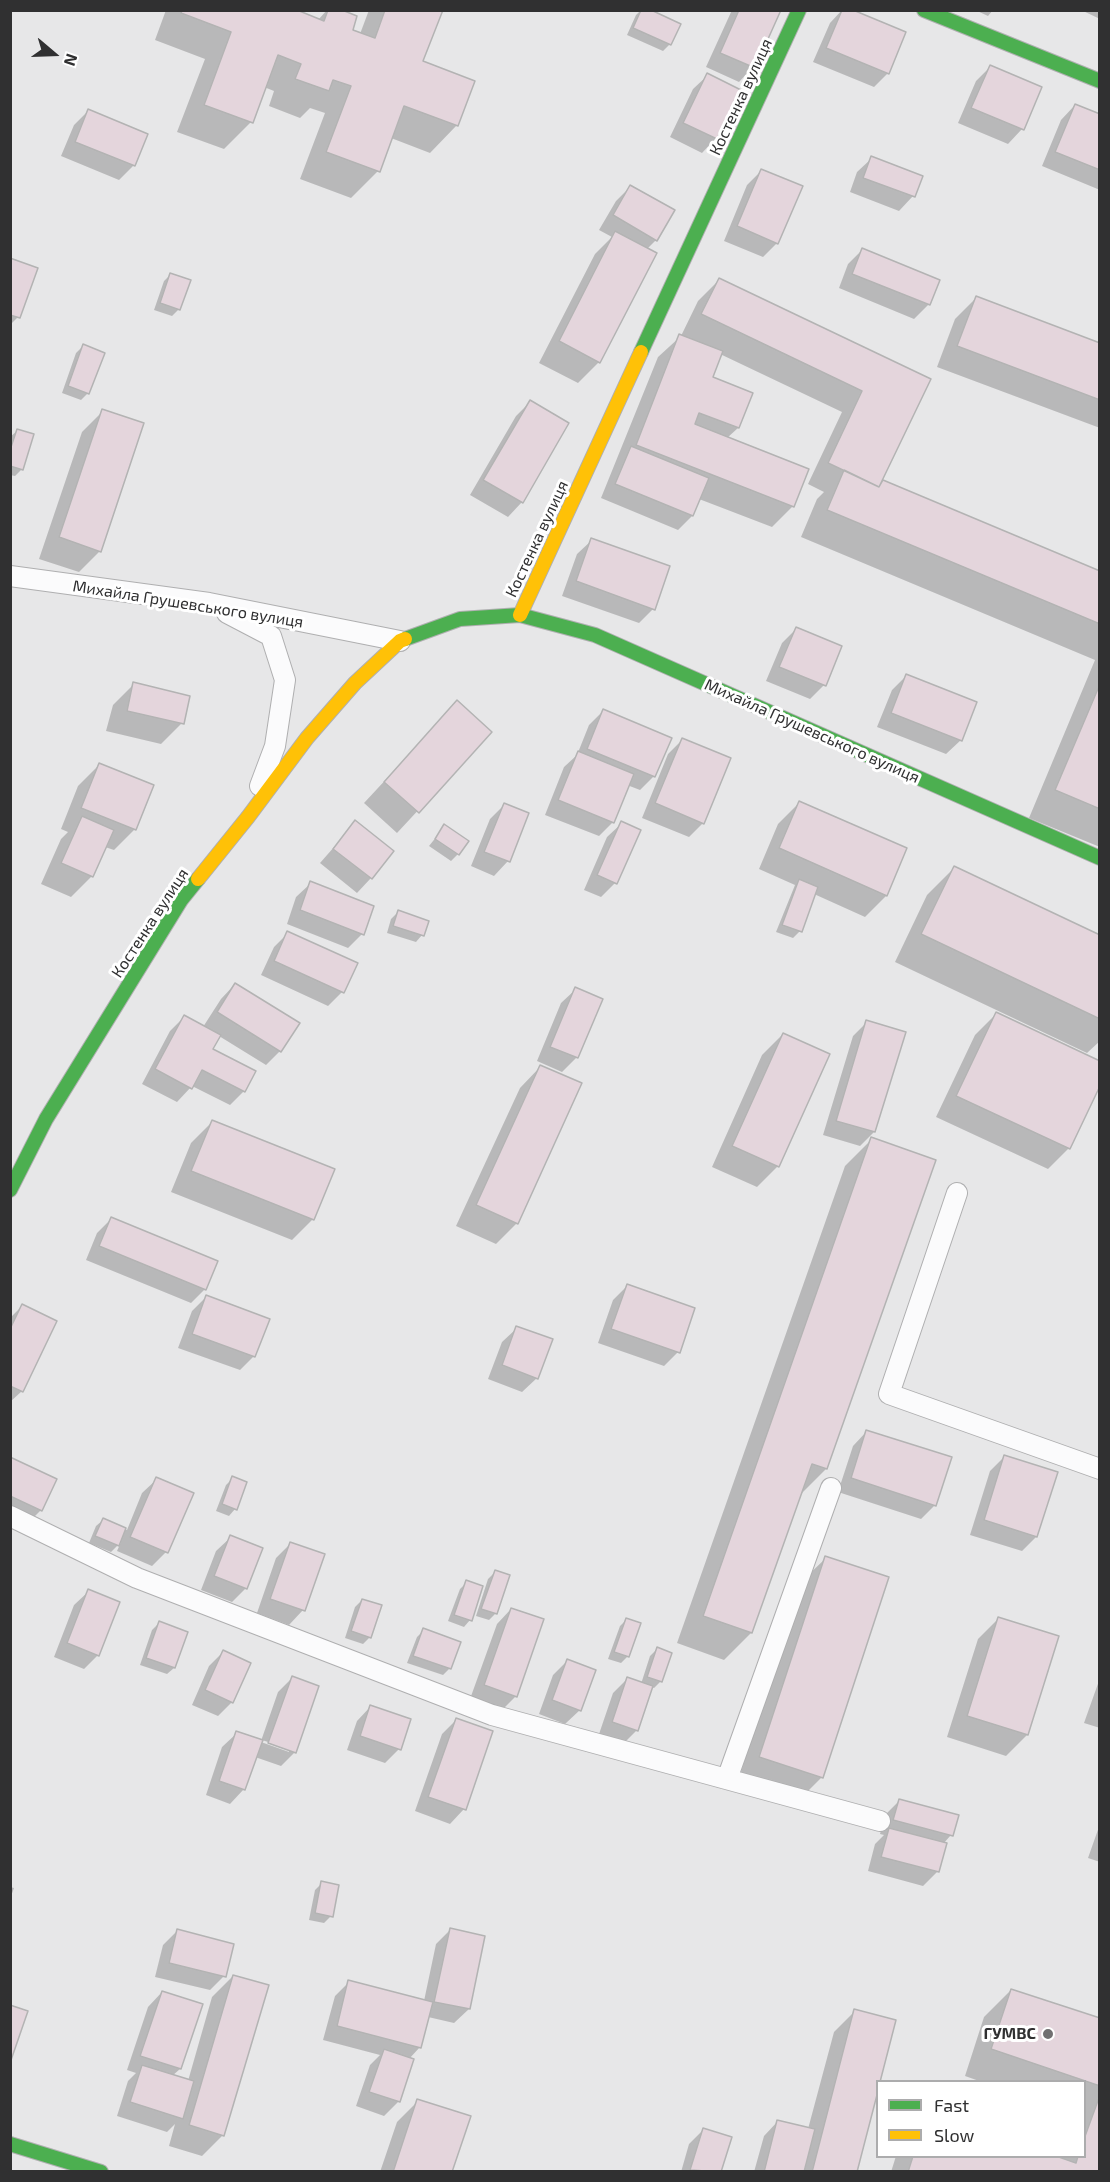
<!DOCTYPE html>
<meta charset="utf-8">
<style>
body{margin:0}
#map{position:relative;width:1110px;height:2182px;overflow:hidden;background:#e7e7e8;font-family:"Exo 2",sans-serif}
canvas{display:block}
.frame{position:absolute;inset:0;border:12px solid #303031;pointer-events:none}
.legend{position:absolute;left:876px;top:2080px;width:210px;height:78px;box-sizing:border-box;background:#fff;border:2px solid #acacad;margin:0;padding:8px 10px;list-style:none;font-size:18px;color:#303031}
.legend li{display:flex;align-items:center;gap:12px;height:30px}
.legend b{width:30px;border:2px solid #acacad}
.north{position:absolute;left:24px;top:24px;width:60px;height:60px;-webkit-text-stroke:4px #fff;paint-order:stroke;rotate:109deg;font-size:16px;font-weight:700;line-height:24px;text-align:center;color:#303031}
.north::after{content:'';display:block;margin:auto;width:21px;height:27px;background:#303031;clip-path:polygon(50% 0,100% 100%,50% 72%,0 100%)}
</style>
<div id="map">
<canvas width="1110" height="2182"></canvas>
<div class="frame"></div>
<ul class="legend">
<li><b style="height:8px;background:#4caf50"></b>Fast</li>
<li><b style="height:8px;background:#ffc107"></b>Slow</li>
</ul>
<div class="north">N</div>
</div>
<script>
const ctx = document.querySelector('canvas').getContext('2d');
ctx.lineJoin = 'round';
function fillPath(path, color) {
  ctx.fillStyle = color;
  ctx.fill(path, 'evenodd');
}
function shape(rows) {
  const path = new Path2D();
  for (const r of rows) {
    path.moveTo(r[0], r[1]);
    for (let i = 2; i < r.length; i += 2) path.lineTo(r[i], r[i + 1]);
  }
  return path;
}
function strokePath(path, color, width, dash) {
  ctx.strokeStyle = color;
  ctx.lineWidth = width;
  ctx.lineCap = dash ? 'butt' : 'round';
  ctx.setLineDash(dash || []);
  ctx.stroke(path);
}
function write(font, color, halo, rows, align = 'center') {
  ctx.font = font + ' "Exo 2",sans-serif';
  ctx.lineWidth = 6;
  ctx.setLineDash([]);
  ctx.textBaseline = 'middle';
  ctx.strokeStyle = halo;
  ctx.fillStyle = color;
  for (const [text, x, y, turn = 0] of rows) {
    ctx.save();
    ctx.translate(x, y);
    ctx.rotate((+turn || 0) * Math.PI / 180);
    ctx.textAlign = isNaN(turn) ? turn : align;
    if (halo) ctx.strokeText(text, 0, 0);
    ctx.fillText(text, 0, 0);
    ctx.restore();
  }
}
const shadow = shape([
 [166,10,295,10,318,20,327,10,338,10,351,31,360,34,369,10,441,10,422,62,457,125,430,153,391,138,378,171,351,198,300,179,325,113,310,108,300,118,269,106,274,91,264,87,251,122,224,149,177,132,205,59,155,40],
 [641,10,670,44,663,51,627,35,636,15],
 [732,10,779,10,753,67,739,82,706,67],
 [842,10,849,10,888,73,874,87,813,62,830,23],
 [975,10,993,10,988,16],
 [1081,10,1100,10,1100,19],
 [990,67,1040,88,1022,129,1008,144,958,123,976,81],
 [708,75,716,138,702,153,670,137,693,89],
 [1075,105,1100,115,1100,190,1042,166,1061,120],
 [88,111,146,134,133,166,119,180,61,156,74,125],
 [872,158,913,196,899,211,850,192,857,172],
 [762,170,777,243,763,257,724,241,747,185],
 [630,187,656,240,647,249,599,362,578,383,539,363,595,254,612,237,599,230,616,201],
 [862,250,929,304,914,319,839,288,848,264],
 [10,260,18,317,10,325],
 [171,274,179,309,172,316,154,310,164,281],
 [719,280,929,380,878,486,883,481,1100,572,1100,847,1029,818,1095,660,801,537,817,499,824,492,808,484,842,412,720,354,711,378,751,394,738,428,727,438,793,506,772,527,699,499,692,516,678,530,601,498,658,357,681,336,698,301],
 [976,298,1100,345,1100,428,937,367,955,319],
 [83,346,88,393,81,400,62,393,76,353],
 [530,402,567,423,522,502,508,517,470,495,516,416],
 [103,411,100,551,79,572,39,559,82,432],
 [17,431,22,469,15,476,10,475,10,437],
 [592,540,653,609,639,623,562,596,577,554],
 [796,629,824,685,810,699,766,681,782,643],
 [906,676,961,740,946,754,877,727,892,690],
 [134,684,182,723,161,744,106,731,113,705],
 [457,703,490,733,397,833,364,803],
 [603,711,654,776,640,790,627,785,613,822,599,836,545,815,564,767,577,755,589,725],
 [683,739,703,823,689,837,642,818,668,754],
 [99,765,135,829,114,850,105,847,92,876,71,897,41,884,61,839,68,832,61,829,78,786],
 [799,803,886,896,865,917,814,894,800,931,793,938,776,932,795,885,759,869,778,824],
 [504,805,527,814,508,861,494,876,471,866,490,819],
 [356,822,392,851,371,878,357,893,320,863],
 [622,823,615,883,601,897,584,890,607,837],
 [445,826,458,854,451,861,429,846],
 [954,868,1100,937,1100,1041,1087,1053,895,962,927,895],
 [311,883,362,934,348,948,287,924,296,897],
 [398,912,422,935,416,942,387,933,391,919],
 [288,933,342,992,328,1006,261,975,274,947],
 [235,984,280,1051,266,1065,219,1036,211,1050,244,1091,230,1105,192,1086,177,1102,142,1084,170,1031,184,1017,203,1027,221,999],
 [576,989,577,1057,562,1072,537,1061,561,1003],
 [996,1014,1069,1148,1048,1169,936,1117,975,1035],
 [867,1022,874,1132,860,1146,823,1135,853,1036],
 [783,1034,778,1166,757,1187,712,1167,762,1055],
 [541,1066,517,1223,496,1244,456,1226,520,1088],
 [212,1122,313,1219,292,1240,171,1192,191,1143],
 [872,1139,826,1469,799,1496,751,1633,724,1660,677,1643,845,1166],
 [111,1219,205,1289,191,1303,86,1260,97,1233],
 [627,1286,678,1352,664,1366,598,1343,613,1300],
 [206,1297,254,1356,240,1370,178,1348,192,1311],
 [22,1306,22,1391,10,1402,10,1318],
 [517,1328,537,1378,522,1392,488,1379,502,1342],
 [867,1431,935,1505,921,1519,838,1492,853,1446],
 [1004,1457,1036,1537,1022,1551,970,1535,990,1471],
 [10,1459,41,1510,27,1524,10,1516],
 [233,1478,235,1509,229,1516,216,1511,226,1485],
 [157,1479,166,1552,152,1566,117,1551,121,1542,111,1552,89,1543,96,1526,103,1520,127,1530,142,1493],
 [231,1537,246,1588,232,1602,201,1590,216,1551],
 [291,1543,303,1610,289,1625,257,1613,276,1558],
 [826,1558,822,1777,801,1798,739,1778,804,1579],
 [495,1572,508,1576,495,1614,489,1620,476,1616,488,1579],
 [467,1582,470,1620,464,1627,448,1621,460,1589],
 [89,1591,98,1655,84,1669,54,1657,74,1605],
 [362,1600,370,1637,363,1644,345,1638,355,1607],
 [511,1609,516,1696,502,1710,470,1699,497,1624],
 [999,1618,1027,1735,1006,1756,947,1737,978,1639],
 [626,1620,628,1656,621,1663,608,1659,620,1626],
 [159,1623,186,1633,174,1668,167,1674,140,1665,152,1630],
 [424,1630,450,1668,443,1675,407,1663,417,1637],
 [657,1649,661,1681,654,1688,651,1687,637,1730,622,1745,598,1737,613,1693,627,1679,641,1684,650,1656],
 [223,1652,232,1702,218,1716,192,1705,209,1666],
 [567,1661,580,1710,565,1724,539,1714,553,1675],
 [292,1678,295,1752,281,1766,255,1757,244,1789,230,1804,206,1795,222,1747,237,1733,261,1741,278,1692],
 [262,1740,289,1749,289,1752,261,1742],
 [1100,1678,1100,1728,1084,1723],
 [371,1706,399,1749,385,1763,347,1750,357,1721],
 [456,1720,464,1809,450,1824,415,1811,442,1734],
 [899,1801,951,1835,943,1844,938,1871,923,1886,868,1871,875,1844,884,1835,880,1834,885,1815],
 [1100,1824,1100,1862,1088,1858],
 [322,1883,331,1916,324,1923,309,1920,315,1890],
 [10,1887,14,1888,10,1899],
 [450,1930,483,1937,469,2009,454,2023,428,2017,420,2047,409,2059,399,2101,384,2116,356,2106,370,2065,380,2055,323,2040,335,1996,349,1982,424,2001,436,1944],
 [177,1931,224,1976,210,1990,155,1977,163,1945],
 [233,1976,223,2135,202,2156,169,2146,175,2124,167,2132,117,2116,128,2081,136,2073,127,2070,148,2007,162,1992,180,2069,172,2076,188,2081,212,1997],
 [1011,1990,1100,2020,1100,2172,891,2172,896,2156,1051,2156,1060,2160,1062,2156,1084,2156,1084,2082,982,2082,965,2076,984,2017],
 [855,2011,878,2082,855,2172,754,2172,764,2136,778,2121,808,2129,834,2032],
 [418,2101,451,2172,380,2172,397,2122],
 [703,2130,719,2172,681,2172,689,2144]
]);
const building = shape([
 [182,10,297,10,324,21,328,10,342,10,357,16,353,30,375,38,385,10,443,10,423,61,475,81,458,126,404,106,380,172,326,152,351,86,333,80,329,91,295,79,301,64,278,55,253,123,204,105,231,32,181,13,182,10],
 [641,10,651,10,681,24,671,45,633,28,641,10],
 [739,10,781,10,755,68,720,53,739,10],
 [842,10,853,10,906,32,889,74,826,48,842,10],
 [990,65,1042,87,1024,130,971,108,990,65],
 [707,73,741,90,717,139,683,123,707,73],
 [1075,104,1100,114,1100,170,1055,152,1075,104],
 [88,109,148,134,135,166,75,142,88,109],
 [871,156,923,176,915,197,863,178,871,156],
 [761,169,803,186,778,244,737,226,761,169],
 [630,185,675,210,657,241,613,215,630,185],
 [615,231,657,253,600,363,559,341,615,231],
 [862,248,940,280,930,305,852,274,862,248],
 [10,258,38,268,20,318,10,315,10,258],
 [170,273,191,280,180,310,160,303,170,273],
 [719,278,931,379,879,487,828,463,862,391,701,314,719,278],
 [976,296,1100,343,1100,400,957,346,976,296],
 [679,334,723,351,713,377,753,393,739,428,699,413,695,424,809,469,794,507,636,445,679,334],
 [83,344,105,353,89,394,68,386,83,344],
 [530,400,569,423,523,503,483,480,530,400],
 [102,409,144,423,101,552,59,537,102,409],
 [17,429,34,434,23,470,10,466,10,450,17,429],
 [631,446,709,478,693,516,615,484,631,446],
 [844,470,879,487,883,480,1100,571,1100,624,827,510,844,470],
 [591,538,670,566,655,610,576,581,591,538],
 [796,627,842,646,826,686,779,667,796,627],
 [906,674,977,702,962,741,891,713,906,674],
 [133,682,190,696,184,724,127,711,133,682],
 [1100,684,1100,809,1055,790,1100,684],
 [457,700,492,732,419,813,384,782,457,700],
 [603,709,672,738,655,777,587,749,603,709],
 [682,738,731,758,704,824,655,803,682,738],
 [578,751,634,774,614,823,558,800,578,751],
 [99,763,154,785,136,830,81,808,99,763],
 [799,801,907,848,887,896,779,848,799,801],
 [504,803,529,813,510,862,484,852,504,803],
 [82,816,114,830,93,877,61,863,82,816],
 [355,820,394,851,372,879,333,849,355,820],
 [621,821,641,830,617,884,597,875,621,821],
 [444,824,469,841,459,855,435,839,444,824],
 [954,866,1100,935,1100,1019,921,934,954,866],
 [799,879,818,887,802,932,782,925,799,879],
 [310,881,374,906,364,935,300,910,310,881],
 [398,910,429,921,424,936,393,926,398,910],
 [287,931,358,963,344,993,274,961,287,931],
 [235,983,300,1023,281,1052,217,1012,235,983],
 [575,987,603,999,578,1058,550,1047,575,987],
 [996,1012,1100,1061,1100,1086,1070,1149,956,1096,996,1012],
 [184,1015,221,1035,213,1049,256,1071,245,1092,202,1070,192,1089,155,1069,184,1015],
 [866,1020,906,1032,875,1132,836,1121,866,1020],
 [783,1033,830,1054,779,1167,732,1146,783,1033],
 [540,1065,582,1083,518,1224,476,1205,540,1065],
 [212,1120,335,1169,314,1220,191,1171,212,1120],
 [871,1137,936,1160,827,1469,812,1464,752,1633,703,1616,871,1137],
 [111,1217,218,1261,206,1290,99,1246,111,1217],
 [627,1284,695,1308,680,1353,611,1329,627,1284],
 [206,1295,270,1319,255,1357,192,1334,206,1295],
 [22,1304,57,1321,23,1392,10,1386,10,1329,22,1304],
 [516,1326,553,1339,538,1379,502,1365,516,1326],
 [866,1430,952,1457,936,1506,851,1478,866,1430],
 [1004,1455,1058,1472,1037,1537,984,1520,1004,1455],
 [10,1457,57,1479,42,1511,10,1496,10,1457],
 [232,1476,247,1482,237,1510,222,1504,232,1476],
 [156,1477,194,1493,168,1553,130,1537,156,1477],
 [103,1518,126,1528,119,1546,95,1536,103,1518],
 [230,1535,263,1548,247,1589,214,1576,230,1535],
 [290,1542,325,1554,305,1611,270,1599,290,1542],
 [825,1556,889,1577,823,1778,759,1757,825,1556],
 [495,1570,510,1575,497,1614,481,1609,495,1570],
 [466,1580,483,1586,472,1621,454,1615,466,1580],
 [88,1589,120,1602,99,1656,67,1643,88,1589],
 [362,1599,382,1605,371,1638,351,1631,362,1599],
 [511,1608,544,1619,517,1697,484,1685,511,1608],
 [998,1617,1059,1636,1028,1735,967,1716,998,1617],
 [626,1618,641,1623,629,1657,614,1652,626,1618],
 [159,1621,188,1632,175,1668,146,1658,159,1621],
 [423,1628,461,1642,451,1669,413,1656,423,1628],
 [657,1647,672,1653,662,1682,647,1677,657,1647],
 [223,1650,251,1663,233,1703,205,1690,223,1650],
 [567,1659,596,1670,581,1711,552,1700,567,1659],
 [292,1676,319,1686,296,1753,268,1743,292,1676],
 [627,1677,653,1686,638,1731,612,1722,627,1677],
 [370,1705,411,1719,401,1750,360,1736,370,1705],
 [456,1718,493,1731,466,1810,428,1797,456,1718],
 [236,1731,263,1740,245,1790,219,1781,236,1731],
 [899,1799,959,1815,953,1836,893,1820,899,1799],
 [889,1828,947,1843,939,1872,881,1857,889,1828],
 [321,1881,339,1885,333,1917,315,1913,321,1881],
 [450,1928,485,1936,470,2009,434,2002,450,1928],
 [177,1929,234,1944,226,1977,169,1963,177,1929],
 [233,1975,269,1985,224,2136,189,2125,233,1975],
 [348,1980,433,2002,421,2048,337,2026,348,1980],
 [1011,1989,1100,2018,1100,2086,991,2049,1011,1989],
 [162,1991,203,2004,181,2069,140,2056,162,1991],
 [10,2005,28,2011,10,2063,10,2005],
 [854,2009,896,2020,880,2082,878,2082,878,2091,857,2172,812,2172,854,2009],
 [384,2049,414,2059,400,2102,369,2092,384,2049],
 [142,2065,194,2081,183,2119,130,2102,142,2065],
 [1100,2095,1100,2172,908,2172,913,2156,1056,2156,1076,2163,1078,2156,1084,2156,1084,2139,1100,2095],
 [417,2099,471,2116,452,2172,393,2172,417,2099],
 [777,2120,815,2129,804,2172,764,2172,777,2120],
 [703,2128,732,2137,721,2172,690,2170,703,2128]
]);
const lane = shape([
 [10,576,209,603,400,641],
 [227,613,271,636,285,680,275,746,260,786],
 [957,1193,889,1394,1100,1469],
 [10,1516,137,1578,492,1715,880,1821],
 [727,1779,831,1488]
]);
const fast = shape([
 [924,10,1100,81],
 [641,352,799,10],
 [405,639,460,619,520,615,595,635,1100,858],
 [10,1190,46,1119,181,900,198,879],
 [10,2144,101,2172]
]);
const slow = shape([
 [520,615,641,352],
 [198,879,248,817,307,738,355,683,400,641,405,639]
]);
const markers = [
 [1048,2034,6,"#707071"]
];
const streetNames = [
 ["Костенка вулиця",741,97,-65],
 ["Костенка вулиця",537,539,-65],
 ["Михайла Грушевського вулиця",188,604,9],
 ["Михайла Грушевського вулиця",812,731,24],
 ["Костенка вулиця",150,923,-57]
];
const poiNames = [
 ["ГУМВС",1036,2034]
];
fillPath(shadow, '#0003');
fillPath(building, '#e4d5dc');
strokePath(building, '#b3b3b3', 1.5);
strokePath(lane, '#afafb0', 22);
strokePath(fast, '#afafb0', 16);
strokePath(slow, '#afafb0', 16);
strokePath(lane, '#fbfbfc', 20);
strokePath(fast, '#4caf50', 14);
strokePath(slow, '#ffc107', 14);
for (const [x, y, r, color] of markers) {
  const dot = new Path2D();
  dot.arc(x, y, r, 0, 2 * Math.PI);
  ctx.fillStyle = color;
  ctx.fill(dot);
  strokePath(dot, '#fff', 2);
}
write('16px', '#303031', '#fff', streetNames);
write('bold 16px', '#303031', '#fff', poiNames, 'right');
</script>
